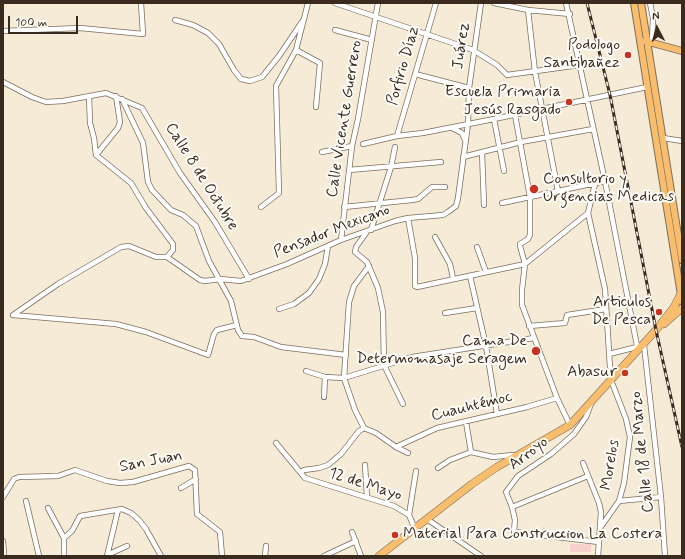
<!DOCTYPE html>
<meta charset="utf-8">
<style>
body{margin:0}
#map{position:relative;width:685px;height:559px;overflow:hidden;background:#f5ebd6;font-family:Mynerve,sans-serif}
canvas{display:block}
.frame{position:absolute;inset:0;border:4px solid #3b2a1e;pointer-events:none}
.north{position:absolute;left:637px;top:8px;width:40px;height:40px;-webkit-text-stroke:3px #fdfcf7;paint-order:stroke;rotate:354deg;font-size:11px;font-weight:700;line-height:16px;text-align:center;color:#3b2a1e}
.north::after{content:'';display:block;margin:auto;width:14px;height:18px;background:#3b2a1e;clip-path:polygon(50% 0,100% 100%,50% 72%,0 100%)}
.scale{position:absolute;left:8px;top:16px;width:70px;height:18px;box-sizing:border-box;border:2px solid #3b2a1e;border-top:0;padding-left:5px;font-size:12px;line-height:14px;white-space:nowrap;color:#3b2a1e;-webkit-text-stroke:3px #fdfcf7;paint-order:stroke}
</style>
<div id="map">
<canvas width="685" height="559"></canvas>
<div class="frame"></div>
<div class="north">N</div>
<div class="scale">100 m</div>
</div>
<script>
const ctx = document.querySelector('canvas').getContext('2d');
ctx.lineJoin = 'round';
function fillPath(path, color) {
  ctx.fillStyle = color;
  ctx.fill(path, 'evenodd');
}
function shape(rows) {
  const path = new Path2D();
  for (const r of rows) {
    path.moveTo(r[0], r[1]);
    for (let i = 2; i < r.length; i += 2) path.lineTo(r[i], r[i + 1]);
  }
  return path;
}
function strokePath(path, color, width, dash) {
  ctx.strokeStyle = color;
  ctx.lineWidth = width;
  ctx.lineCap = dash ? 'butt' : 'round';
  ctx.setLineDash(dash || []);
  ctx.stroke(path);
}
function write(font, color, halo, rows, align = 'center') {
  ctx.font = font + ' Mynerve,sans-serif';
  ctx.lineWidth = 4;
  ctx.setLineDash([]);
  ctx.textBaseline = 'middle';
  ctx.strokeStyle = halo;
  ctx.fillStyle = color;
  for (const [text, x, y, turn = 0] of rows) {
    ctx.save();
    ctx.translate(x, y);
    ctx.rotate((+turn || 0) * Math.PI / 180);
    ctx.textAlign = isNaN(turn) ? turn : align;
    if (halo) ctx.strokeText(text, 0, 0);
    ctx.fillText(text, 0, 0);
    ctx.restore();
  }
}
const built = shape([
 [570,544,591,544,591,552,570,552]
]);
const minor = shape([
 [335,3,473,50,497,65,507,75,580,65],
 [494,3,528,10,570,14],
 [566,3,605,181,638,351],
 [650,3,653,18,652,43],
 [528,10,535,72,558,191],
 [175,20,193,25,208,33,219,44,234,70,241,79,250,81,262,77,279,56,304,19],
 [335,30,372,40],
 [3,31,80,28,143,34,141,3],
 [296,50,320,63,316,107],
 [415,74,469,88],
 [3,82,32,97,46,102,63,101,106,93,142,108,180,173,215,222,249,279],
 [89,96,90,123,94,138,96,155],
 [122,99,143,143,148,182,152,190,171,210,183,215,196,226,209,261,231,301,238,330,242,336,254,337,281,347,346,355],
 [515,115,530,197,530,235,528,239,520,244,520,246,525,264,522,290,522,305,557,398,570,425],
 [494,119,504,171],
 [452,128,462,133,465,140],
 [397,136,436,3],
 [663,138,682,141],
 [363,144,397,136,423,133,494,119,647,87],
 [322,152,352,146],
 [482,152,484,205],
 [96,155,118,128,120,122,116,96],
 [463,157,521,142,593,129],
 [349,170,441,162],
 [595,184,588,213,605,289,610,367],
 [502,203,605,181],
 [261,207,279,193,276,86,296,50,308,3],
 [344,207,412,200,418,199,432,187,445,187],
 [408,218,415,258,415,286,417,287,525,264,588,213],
 [371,230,391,167,395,147],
 [366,233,356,247,355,252,367,262,378,288,383,312,384,365,403,404],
 [435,237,450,264,453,278],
 [341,240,352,146,358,119,378,3],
 [477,247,486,272],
 [167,257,200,280,205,281,220,279,241,281,287,264,341,240,395,221,408,218,443,215,448,212,456,206,458,198,468,124,469,88,481,3],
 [470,276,486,346,497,414],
 [279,309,294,304,309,293,319,279,325,264,328,246],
 [445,313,477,308],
 [13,315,58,284,121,247,129,246,156,257,167,257,173,250,173,244,146,208,131,183,96,155],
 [13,315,116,324,146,332,208,355,214,334,217,330,237,325],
 [529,326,565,323,567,315,606,309],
 [644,345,661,497,665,556],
 [609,354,637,347],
 [306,371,325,377,344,378,412,357,534,338],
 [324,397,325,377],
 [591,404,586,417,574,434,551,454,518,476,506,492,512,507,515,520,514,532,599,542],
 [466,422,471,452],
 [364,428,355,410,344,378,349,302,354,286,369,266],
 [276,443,305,478,394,506,409,515,415,529],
 [396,447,437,428,527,407,557,398],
 [583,463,599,503,601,512,598,556],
 [365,465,367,497],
 [438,468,450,460,471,452,493,457,513,455],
 [301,472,304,470,319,468,328,465,341,454,359,431,364,428,376,433,396,447,408,453],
 [181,488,196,479],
 [3,497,14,479,19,477,58,476,75,470,107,481,120,483,133,482,189,466,195,470,197,514,220,532,222,556],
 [26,501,39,556],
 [619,501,661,497],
 [512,507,588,476],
 [48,508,64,538],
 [409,515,416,471],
 [427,519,481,556],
 [600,528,619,501,624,483,630,437,626,419,611,380],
 [352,532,361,556],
 [3,541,4,554],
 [107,555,127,546],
 [64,556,64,538,72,531,80,516,122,509,131,513,139,520,146,529,161,556],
 [107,556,118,510],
 [265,556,266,546],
 [324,556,356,541]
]);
const major = shape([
 [634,3,682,301],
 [641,3,682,260],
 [645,41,682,51]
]);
const highway = shape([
 [664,324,682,308],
 [379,556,472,484,497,467,570,425,656,330,674,307,682,291]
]);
const rail = shape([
 [587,3,610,95,656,330,682,447]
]);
const markers = [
 [628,55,4,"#c8321e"],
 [569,102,4,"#c8321e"],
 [534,189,5,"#c8321e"],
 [659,312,4,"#c8321e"],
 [536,351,5,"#c8321e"],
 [625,373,4,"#c8321e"],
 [395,535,4,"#c8321e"]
];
const streetNames = [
 ["Juárez",462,46,-82],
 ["Porfirio Díaz",404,66,-74],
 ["Calle Vicente Guerrero",345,119,-81],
 ["Calle 8 de Octubre",201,177,58],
 ["Pensador Mexicano",332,232,-21],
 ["Cuauhtémoc",472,407,-14],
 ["Calle 18 de Marzo",643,452,-96],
 ["Arroyo",529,454,-37],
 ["San Juan",151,462,-11],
 ["Morelos",611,465,-81],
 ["12 de Mayo",365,485,18]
];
const poiNames = [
 ["Podologo",620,46],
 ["Santibañez",620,64],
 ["Escuela Primaria",561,93],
 ["Jesús Rasgado",561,111],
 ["Consultorio y",543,180,"left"],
 ["Urgencias Medicas",543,198,"left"],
 ["Articulos",651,303],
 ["De Pesca",651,321],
 ["Cama De",527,342],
 ["Determomasaje Seragem",527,360],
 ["Abasur",617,373],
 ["Material Para Construccion La Costera",403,535,"left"]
];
fillPath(built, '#f7d0ce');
strokePath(minor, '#7c6e5e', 6);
strokePath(major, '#7c6e5e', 8);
strokePath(highway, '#7c6e5e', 8);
strokePath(minor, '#fff', 4.5);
strokePath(major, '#f9be6d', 6);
strokePath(highway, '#f9be6d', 7);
strokePath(rail, '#3b2a1e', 3);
strokePath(rail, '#fdfcf7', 1.5, [4.5]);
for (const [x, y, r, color] of markers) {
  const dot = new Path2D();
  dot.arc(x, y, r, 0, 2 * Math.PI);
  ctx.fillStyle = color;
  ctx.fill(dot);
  strokePath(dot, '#fdfcf7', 1.5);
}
write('16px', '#3b2a1e', '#fdfcf7', streetNames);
write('16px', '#3b2a1e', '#fdfcf7', poiNames, 'right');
</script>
